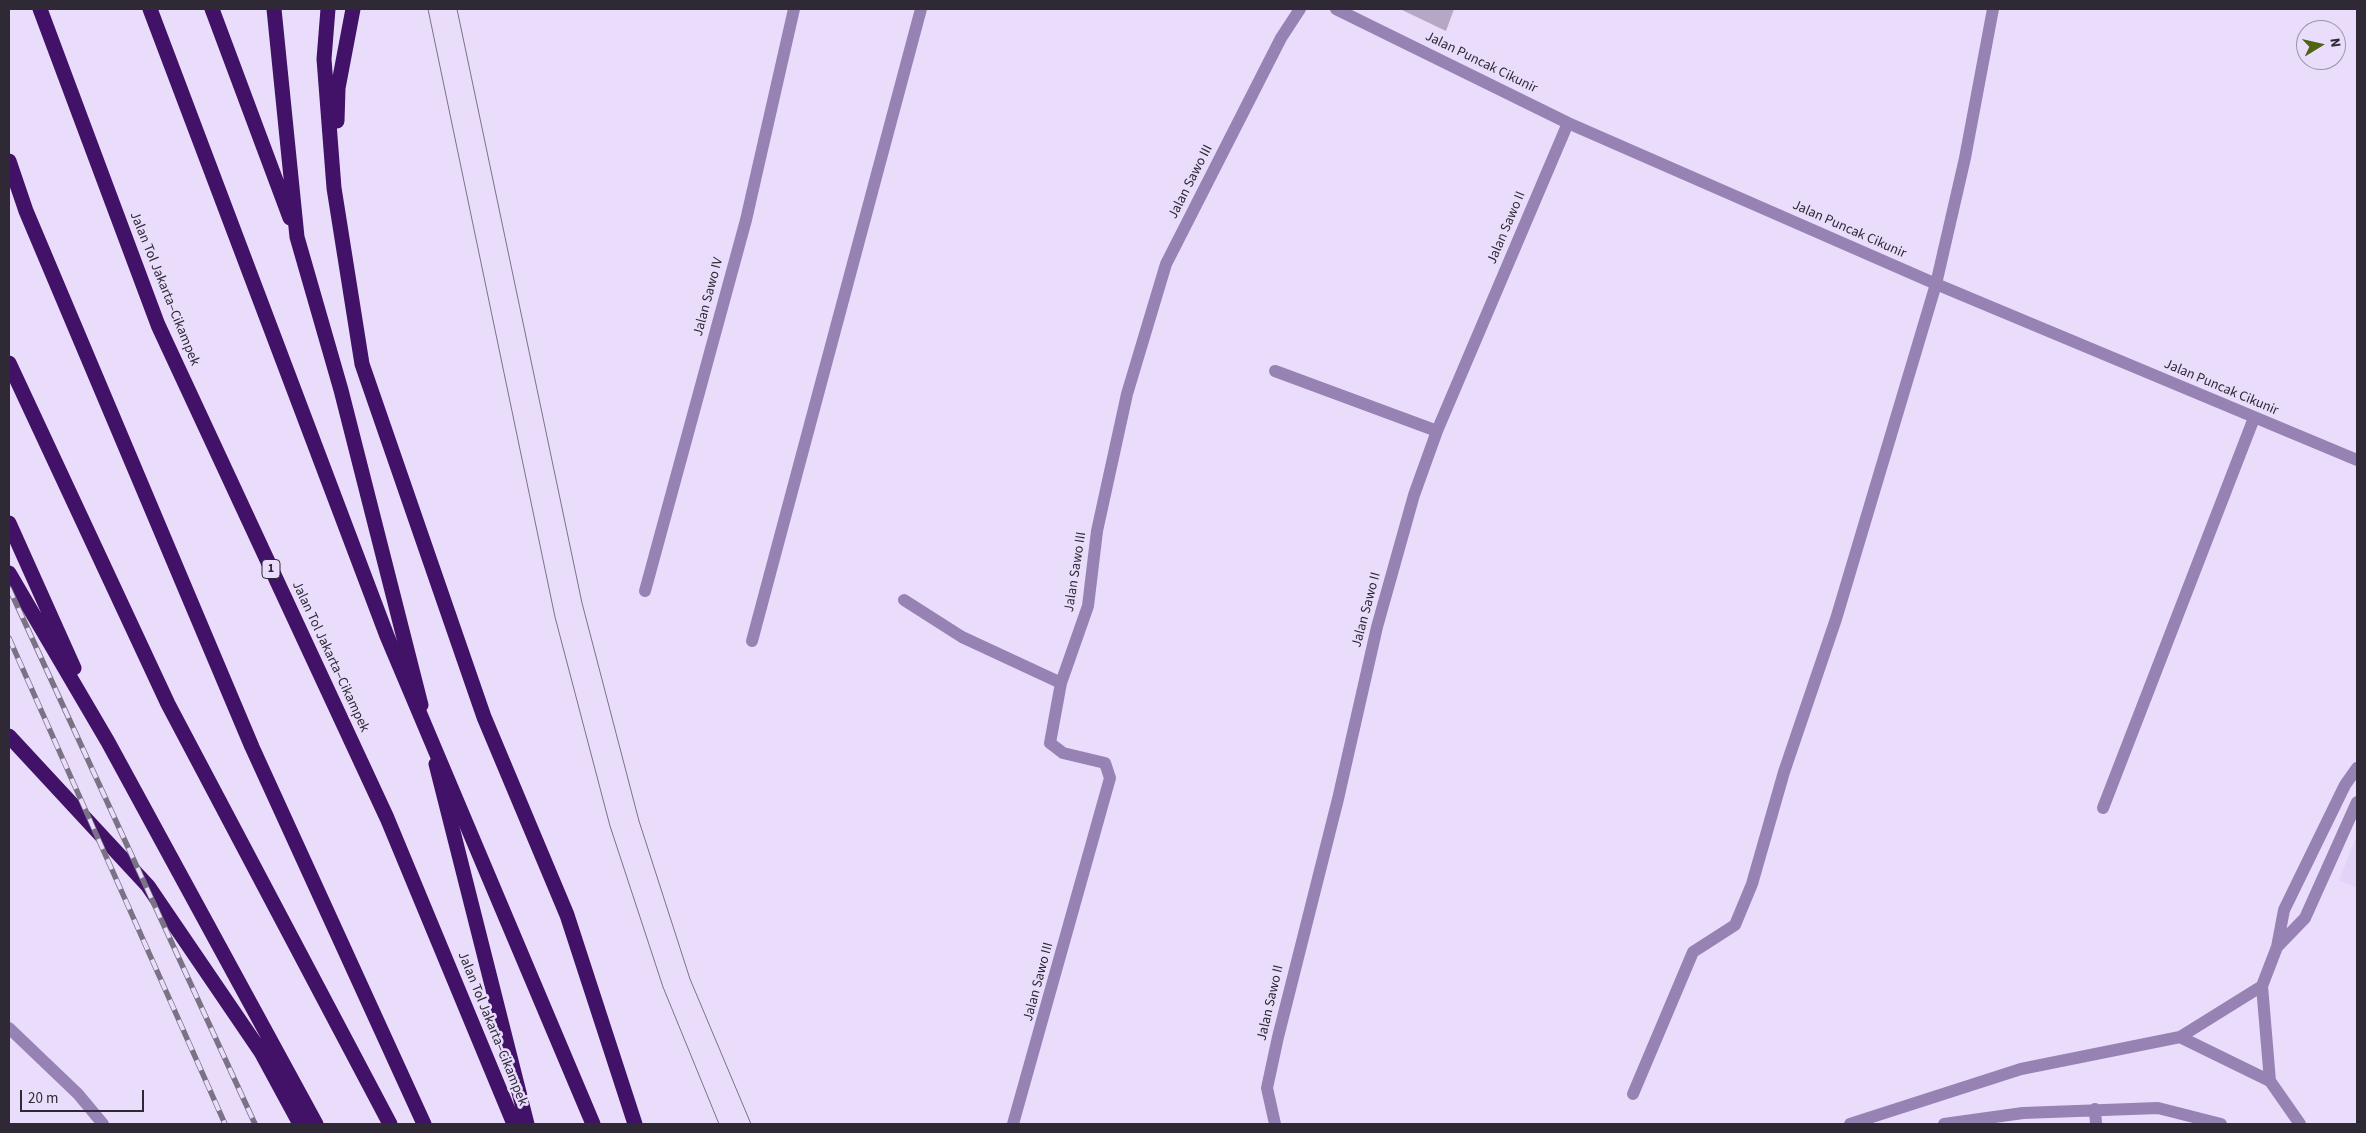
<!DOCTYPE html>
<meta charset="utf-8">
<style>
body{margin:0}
#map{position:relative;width:2366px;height:1133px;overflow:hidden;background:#e9ddfb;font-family:"Source Sans 3",sans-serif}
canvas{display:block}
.frame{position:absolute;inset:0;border:10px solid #2e2934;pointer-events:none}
.north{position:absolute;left:2296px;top:20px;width:50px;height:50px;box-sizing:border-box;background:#e9ddfb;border:1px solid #9e95ab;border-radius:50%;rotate:81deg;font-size:14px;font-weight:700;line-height:20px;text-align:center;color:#2e2934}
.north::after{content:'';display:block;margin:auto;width:18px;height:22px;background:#4e6411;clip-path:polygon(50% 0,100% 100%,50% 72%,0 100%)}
.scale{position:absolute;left:20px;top:1090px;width:124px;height:22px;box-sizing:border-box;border:2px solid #2e2934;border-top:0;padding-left:6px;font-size:15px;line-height:18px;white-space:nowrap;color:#2e2934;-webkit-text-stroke:4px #e9ddfb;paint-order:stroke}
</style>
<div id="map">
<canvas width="2366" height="1133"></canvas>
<div class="frame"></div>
<div class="north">N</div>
<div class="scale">20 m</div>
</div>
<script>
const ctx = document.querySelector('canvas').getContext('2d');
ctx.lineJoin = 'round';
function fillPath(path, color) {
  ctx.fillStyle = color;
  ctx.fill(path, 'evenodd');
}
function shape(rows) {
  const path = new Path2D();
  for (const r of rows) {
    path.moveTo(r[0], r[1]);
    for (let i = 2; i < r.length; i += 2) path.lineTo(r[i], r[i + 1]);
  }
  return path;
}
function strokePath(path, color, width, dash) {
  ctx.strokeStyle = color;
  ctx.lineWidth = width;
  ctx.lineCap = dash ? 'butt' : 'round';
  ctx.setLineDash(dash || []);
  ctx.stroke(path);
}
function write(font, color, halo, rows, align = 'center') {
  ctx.font = font + ' "Source Sans 3",sans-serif';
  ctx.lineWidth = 5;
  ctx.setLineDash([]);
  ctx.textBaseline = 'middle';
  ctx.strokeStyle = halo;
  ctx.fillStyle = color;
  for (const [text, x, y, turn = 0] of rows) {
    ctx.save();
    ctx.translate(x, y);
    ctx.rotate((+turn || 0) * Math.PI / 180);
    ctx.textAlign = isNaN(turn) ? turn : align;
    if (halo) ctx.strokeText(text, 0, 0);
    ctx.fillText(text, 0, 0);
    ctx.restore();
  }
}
const built = shape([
 [2357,835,2357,888,2339,880]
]);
const building = shape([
 [1400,9,1454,9,1446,31]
]);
const minor = shape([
 [1336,9,1568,123,1936,284,2357,460],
 [1275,371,1437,431],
 [645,591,746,220,794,9],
 [904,600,962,637,1061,683],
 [752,641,921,9],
 [2103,808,2254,418],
 [2277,947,2305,918,2357,802],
 [2262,986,2270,1081],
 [9,1028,78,1094,103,1124],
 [2180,1037,2270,1081,2300,1124],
 [1633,1094,1693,952,1735,925,1752,884,1784,772,1836,619,1936,284,1965,158,1993,9],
 [2095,1109,2096,1124],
 [1013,1124,1110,778,1105,763,1063,753,1050,743,1061,683,1088,606,1097,531,1127,394,1166,264,1281,38,1300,9],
 [1275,1124,1267,1088,1278,1037,1338,799,1377,627,1414,495,1437,431,1568,123],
 [1850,1124,2021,1069,2180,1037,2262,986,2277,947,2284,910,2345,785,2357,768],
 [1944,1124,2023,1113,2158,1108,2221,1124]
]);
const highway = shape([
 [40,9,158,325,387,818,514,1124],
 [212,9,290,218],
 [274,9,297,237,341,390,421,705],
 [328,9,324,59,334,188,362,364,484,717,567,915,635,1124],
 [337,121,338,88,353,9],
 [9,161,26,211,252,747,424,1124],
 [9,363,168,704,390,1124],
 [9,523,74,668],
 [9,573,108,742,316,1124],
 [9,736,148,886,261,1052,300,1124],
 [436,764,527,1124]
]);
const tram = shape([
 [428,9,555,617,610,826,663,987,719,1124],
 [457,9,582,603,639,821,690,979,751,1124]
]);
const rail = shape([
 [9,588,255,1124],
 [9,638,225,1124]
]);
const highwayBridge = shape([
 [150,9,387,636,593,1124]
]);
const shields = [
 [271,569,18]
];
const shieldNames = [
 ["1",271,569]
];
const streetNames = [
 ["Jalan Puncak Cikunir",1481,63,26],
 ["Jalan Sawo III",1191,182,-63],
 ["Jalan Sawo II",1507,228,-67],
 ["Jalan Puncak Cikunir",1849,230,24],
 ["Jalan Tol Jakarta–Cikampek",164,289,68],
 ["Jalan Sawo IV",709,297,-75],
 ["Jalan Puncak Cikunir",2221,388,23],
 ["Jalan Sawo III",1076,572,-81],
 ["Jalan Sawo II",1367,610,-75],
 ["Jalan Tol Jakarta–Cikampek",330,657,65],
 ["Jalan Sawo III",1039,982,-75],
 ["Jalan Sawo II",1271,1003,-77],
 ["Jalan Tol Jakarta–Cikampek",492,1029,68]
];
fillPath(built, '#e2d3f8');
fillPath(building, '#b4a8c5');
strokePath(minor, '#9782b4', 12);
strokePath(highway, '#411267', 15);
strokePath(tram, '#7a7285', 1);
strokePath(rail, '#7a7285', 5.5);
strokePath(rail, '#e9ddfb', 4, [11]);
strokePath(highwayBridge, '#411267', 15);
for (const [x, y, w] of shields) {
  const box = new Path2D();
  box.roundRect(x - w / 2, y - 9.5, w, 19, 4);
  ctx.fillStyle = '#e9ddfb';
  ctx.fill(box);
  strokePath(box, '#2e2934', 1);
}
write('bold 12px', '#2e2934', null, shieldNames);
write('14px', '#2e2934', '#e9ddfb', streetNames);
</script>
